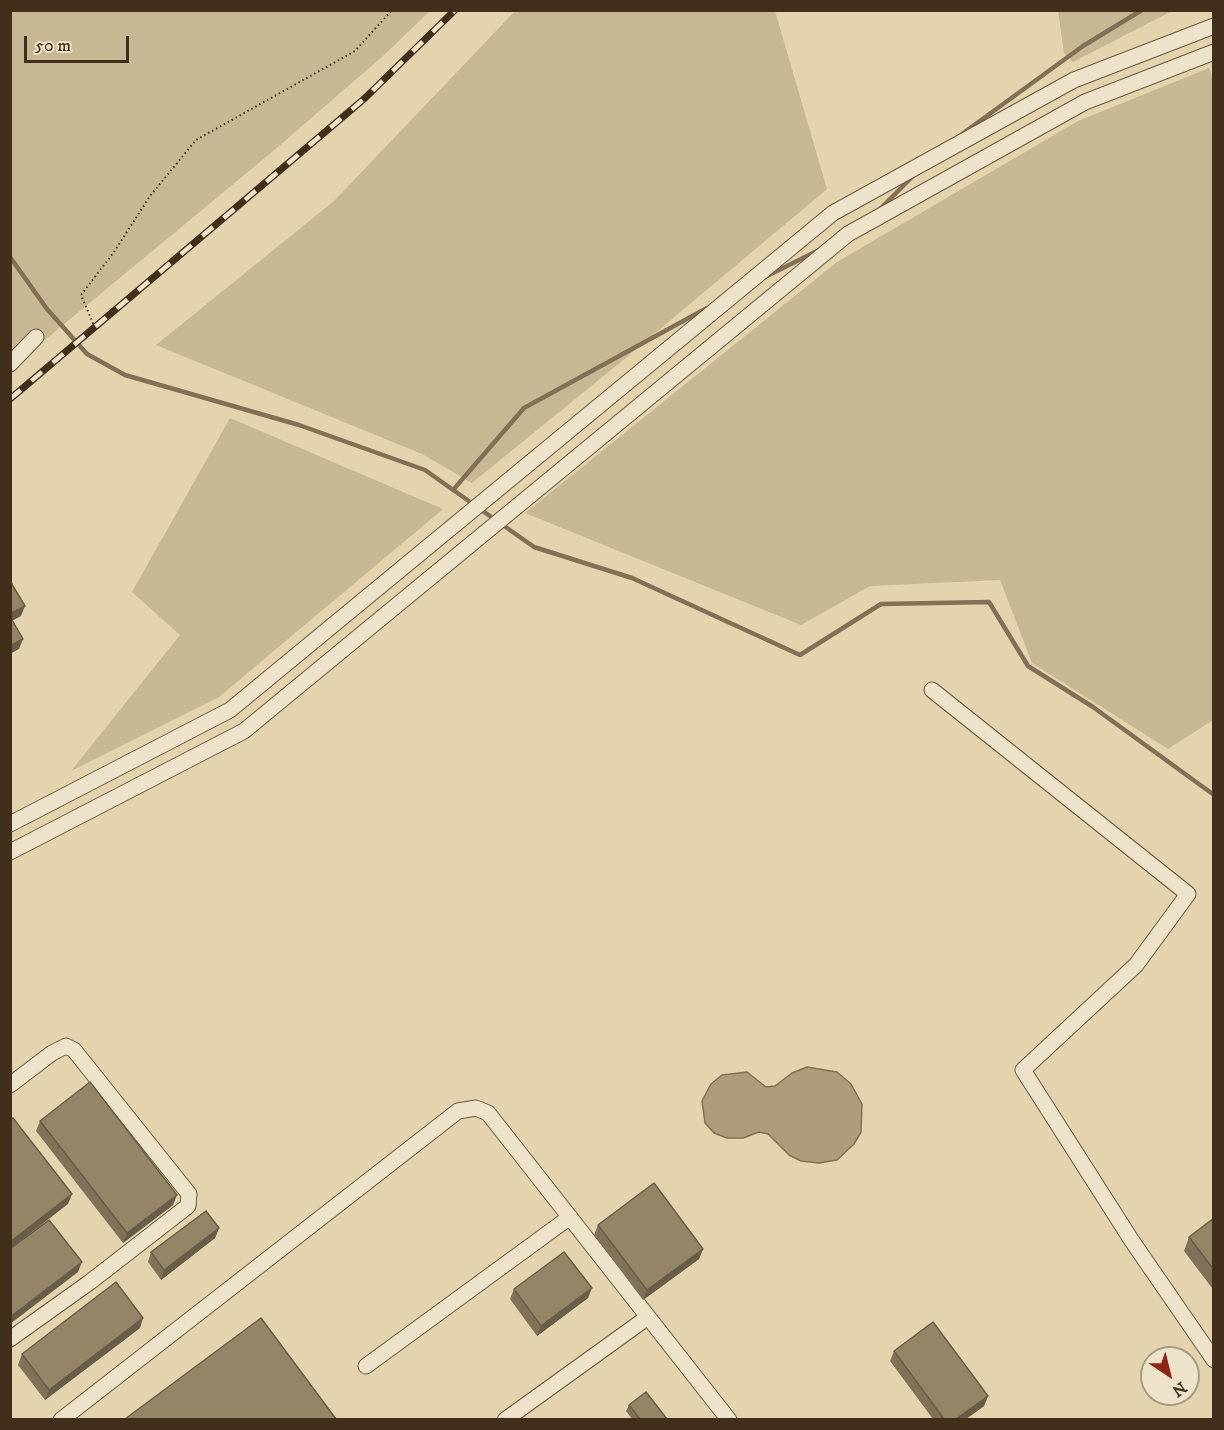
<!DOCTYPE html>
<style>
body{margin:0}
#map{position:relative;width:1224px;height:1430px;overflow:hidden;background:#e3d4ad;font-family:"IM FELL DW Pica",serif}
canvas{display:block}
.frame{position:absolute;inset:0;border:12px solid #412f1c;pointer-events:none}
.north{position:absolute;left:1140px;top:1346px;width:60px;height:60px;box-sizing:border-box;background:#ede3ca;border:2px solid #a89b84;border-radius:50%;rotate:145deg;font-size:16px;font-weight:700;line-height:24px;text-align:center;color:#412f1c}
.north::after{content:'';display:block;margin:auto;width:21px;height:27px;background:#8f2418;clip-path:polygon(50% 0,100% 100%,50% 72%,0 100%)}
.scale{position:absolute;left:24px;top:36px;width:105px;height:27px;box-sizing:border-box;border:3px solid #412f1c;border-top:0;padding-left:8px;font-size:18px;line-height:21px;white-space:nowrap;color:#412f1c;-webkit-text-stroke:4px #ede3ca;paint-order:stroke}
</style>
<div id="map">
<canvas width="1224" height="1430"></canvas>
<div class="frame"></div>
<div class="north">N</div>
<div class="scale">50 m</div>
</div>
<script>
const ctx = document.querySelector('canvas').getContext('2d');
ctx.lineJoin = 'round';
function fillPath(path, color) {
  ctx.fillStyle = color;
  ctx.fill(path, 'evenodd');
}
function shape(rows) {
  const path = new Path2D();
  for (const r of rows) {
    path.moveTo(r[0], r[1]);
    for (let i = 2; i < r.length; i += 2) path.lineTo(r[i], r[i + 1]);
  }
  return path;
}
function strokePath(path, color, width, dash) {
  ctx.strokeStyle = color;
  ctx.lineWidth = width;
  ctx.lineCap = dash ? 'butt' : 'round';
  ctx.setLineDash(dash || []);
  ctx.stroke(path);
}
const green = shape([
 [516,10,775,11,827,189,622,361,472,483,422,454,156,345,334,201],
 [11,11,430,11,383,56,272,152,11,368],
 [1058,11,1058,10,1172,11,1073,62,1064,53],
 [1209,68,1214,79,1213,720,1168,749,1032,663,1000,580,870,586,801,625,525,513,837,262,1078,121],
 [230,418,443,509,219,697,71,771,180,635,132,592]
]);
const water = shape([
 [807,1067,837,1072,851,1084,862,1104,861,1132,854,1144,837,1160,819,1163,801,1161,789,1155,768,1134,759,1132,743,1138,727,1138,714,1133,705,1123,702,1101,711,1084,722,1075,747,1072,766,1087,775,1086,792,1073,807,1067]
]);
const stream = shape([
 [962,134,1083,46,1142,10],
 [880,209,914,175],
 [10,257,47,309,87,354,125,375,299,425,425,470,473,504],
 [767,276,819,250],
 [453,490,524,408,707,308],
 [480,509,534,547,632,578,800,655,881,604,989,602,1028,666,1093,707,1214,795]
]);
const path = shape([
 [95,328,81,295,114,252,150,196,196,140,355,51,392,10]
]);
const minor = shape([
 [10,364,36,337],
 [932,690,1188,894,1136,965,1023,1070,1132,1241,1214,1360],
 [10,824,230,710,833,213,1074,80,1214,26],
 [10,852,244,731,848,234,1085,102,1214,52],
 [10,1085,52,1053,66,1046,74,1050,189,1194,188,1206,90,1282,10,1339],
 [366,1366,570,1217],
 [61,1420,458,1111,476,1108,488,1113,729,1420],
 [505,1420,648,1317]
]);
const rail = shape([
 [10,399,364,99,455,10]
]);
const wall = shape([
 [40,1121,173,1205,123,1243,36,1131],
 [1214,1218,1214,1287,1212,1288,1184,1251,1189,1237],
 [598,1225,703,1249,699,1259,643,1300,594,1235],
 [219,1228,215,1238,161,1280,148,1262,151,1252],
 [514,1289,588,1298,537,1336,510,1299],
 [140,1328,45,1400,18,1365,22,1354],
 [894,1351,988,1396,984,1406,966,1419,933,1419,890,1361],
 [629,1405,667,1419,632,1419,626,1411]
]);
const shadedWall = shape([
 [25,606,21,616,10,622,10,614],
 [23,639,19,649,10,654,10,646],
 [72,1194,68,1204,10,1249,10,1242],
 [177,1195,173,1205,123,1243,127,1233],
 [219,1228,215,1238,161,1280,164,1270],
 [703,1249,699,1259,643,1300,647,1290],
 [82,1262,78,1272,10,1324,10,1317],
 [592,1288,588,1298,537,1336,541,1326],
 [143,1318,140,1328,45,1400,49,1390],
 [988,1396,984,1406,966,1419,956,1419]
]);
const building = shape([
 [10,581,25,606,10,614,10,581],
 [11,618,23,639,10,646,10,619,11,618],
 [90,1082,177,1195,127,1233,40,1121,90,1082],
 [13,1118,72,1194,10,1242,10,1120,13,1118],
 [654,1183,703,1249,647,1290,598,1225,654,1183],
 [206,1211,219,1228,164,1270,151,1252,206,1211],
 [1214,1218,1214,1270,1189,1237,1214,1218],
 [49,1220,82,1262,10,1317,10,1249,49,1220],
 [564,1252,592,1288,541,1326,514,1289,564,1252],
 [116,1282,143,1318,49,1390,22,1354,116,1282],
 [261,1318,336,1419,125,1419,261,1318],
 [933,1322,988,1396,956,1419,944,1419,894,1351,933,1322],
 [646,1392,667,1419,640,1419,629,1405,646,1392]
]);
fillPath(green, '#c7b894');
fillPath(water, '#ac9c7c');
strokePath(water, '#817056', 1.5);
strokePath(stream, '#817056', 4.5);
strokePath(minor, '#6a5840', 17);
strokePath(path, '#412f1c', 2, [1.5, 3]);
strokePath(minor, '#ede3ca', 15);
strokePath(rail, '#412f1c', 7);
strokePath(rail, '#ede3ca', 4.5, [14]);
fillPath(wall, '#807259');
fillPath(shadedWall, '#685d48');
fillPath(building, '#958567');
strokePath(building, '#685d48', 1.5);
</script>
